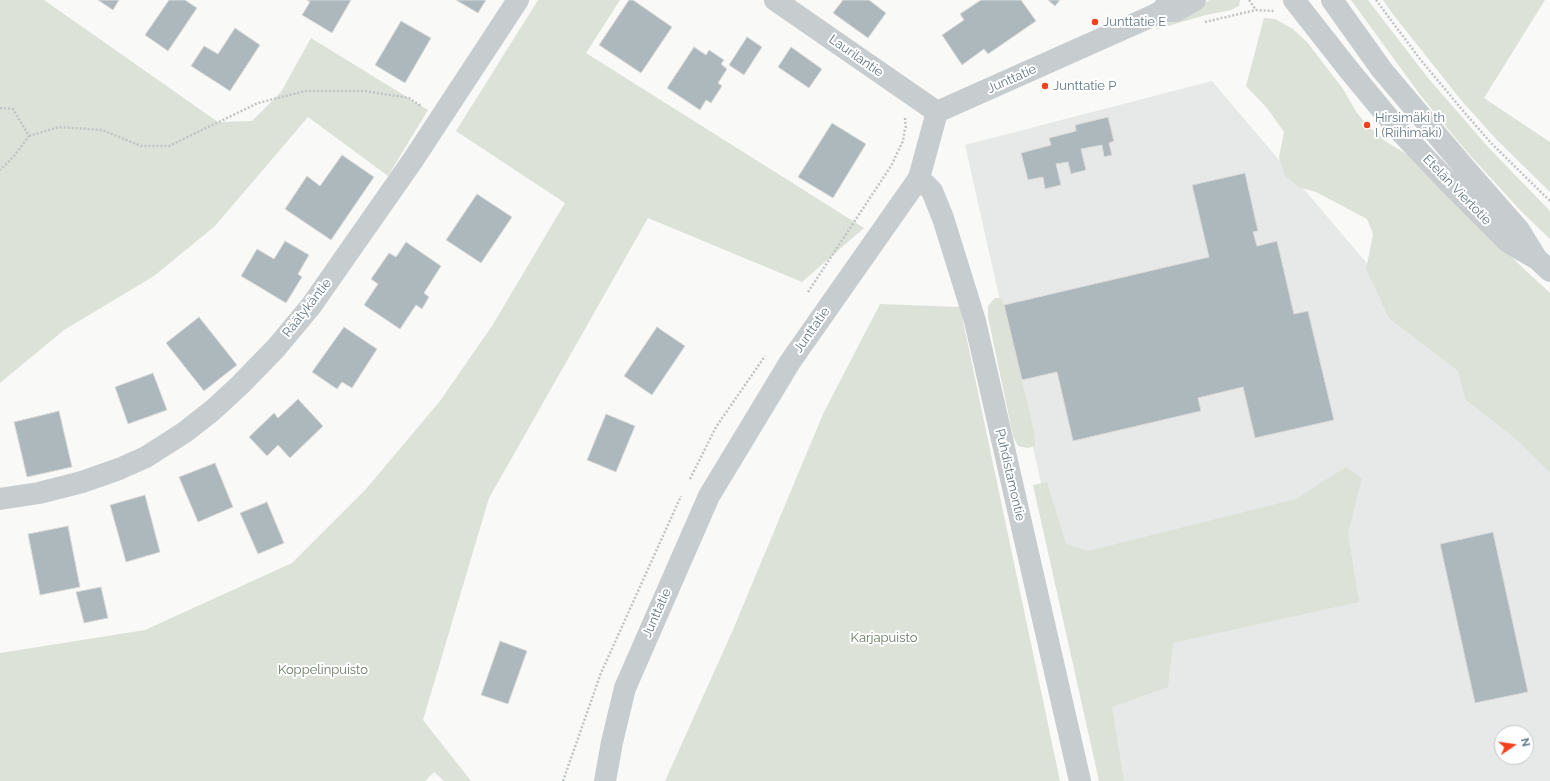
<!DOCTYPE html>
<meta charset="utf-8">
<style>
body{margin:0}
#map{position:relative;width:1550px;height:781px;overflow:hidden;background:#f9f9f7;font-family:Raleway,sans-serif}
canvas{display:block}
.north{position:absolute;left:1494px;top:725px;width:40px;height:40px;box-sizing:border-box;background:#fff;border:1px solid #c0c9ce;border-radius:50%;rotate:77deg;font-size:11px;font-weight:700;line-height:16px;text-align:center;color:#627885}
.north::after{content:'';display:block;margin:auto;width:14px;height:18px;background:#f4401d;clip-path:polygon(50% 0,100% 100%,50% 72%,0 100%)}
</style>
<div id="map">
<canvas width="1550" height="781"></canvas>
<div class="north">N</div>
</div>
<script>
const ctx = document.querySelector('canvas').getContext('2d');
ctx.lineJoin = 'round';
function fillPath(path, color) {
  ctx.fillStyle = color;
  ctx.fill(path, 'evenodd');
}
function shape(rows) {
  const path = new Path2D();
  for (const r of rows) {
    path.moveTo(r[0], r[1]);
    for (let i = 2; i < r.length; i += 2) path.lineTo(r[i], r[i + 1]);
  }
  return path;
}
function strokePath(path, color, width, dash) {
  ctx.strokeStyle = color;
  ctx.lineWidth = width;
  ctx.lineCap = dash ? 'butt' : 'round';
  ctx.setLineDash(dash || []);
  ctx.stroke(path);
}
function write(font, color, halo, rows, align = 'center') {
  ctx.font = font + ' Raleway,sans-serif';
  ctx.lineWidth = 4;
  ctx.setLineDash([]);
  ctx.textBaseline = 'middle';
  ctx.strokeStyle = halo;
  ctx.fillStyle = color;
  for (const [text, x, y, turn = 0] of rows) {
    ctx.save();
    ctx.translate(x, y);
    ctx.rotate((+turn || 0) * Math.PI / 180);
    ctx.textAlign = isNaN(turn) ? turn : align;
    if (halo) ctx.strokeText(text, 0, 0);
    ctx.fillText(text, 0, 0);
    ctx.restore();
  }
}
const built = shape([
 [1212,81,1472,387,1550,447,1550,781,1108,781,965,145],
 [1502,733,1526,733,1526,757,1502,757]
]);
const green = shape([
 [0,0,44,0,218,122,252,121,281,92,311,38,428,110,388,176,308,117,215,226,154,276,64,330,0,383],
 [538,0,620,0,586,53,864,228,802,282,648,218,489,498,423,720,471,781,444,781,434,772,425,781,0,781,0,653,145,630,292,563,366,489,440,401,492,326,565,203,456,131],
 [1210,0,1240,0,1239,6,1231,10,1206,15,1154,30],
 [1351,0,1368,0,1428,78,1489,148,1550,211,1550,239,1520,210,1467,152,1421,96],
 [1383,0,1545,0,1484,98,1550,142,1550,192,1496,139,1461,100,1392,13],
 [1264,18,1275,19,1293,29,1307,42,1343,89,1357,113,1369,127,1385,141,1408,155,1524,269,1550,293,1550,473,1515,438,1465,399,1458,371,1389,318,1366,269,1373,234,1367,219,1316,192,1299,187,1285,176,1279,157,1284,132,1267,108,1246,86],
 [995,298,1002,298,1034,431,1035,446,1028,448,1018,446,1013,436,988,317,988,306],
 [880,304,960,307,1060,781,665,781,732,632,823,414],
 [1346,467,1362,478,1348,533,1359,602,1173,643,1168,687,1112,707,1124,781,1099,781,1033,485,1047,482,1066,544,1088,551,1296,499]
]);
const building = shape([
 [98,0,119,0,113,10,98,0],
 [169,0,185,0,197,8,168,51,145,35,169,0],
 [307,0,351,0,332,33,302,15,310,2,307,0],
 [456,0,486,0,478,13,456,0],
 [629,0,633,0,672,27,641,73,599,45,629,0],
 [843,0,869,0,886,13,868,38,833,13,843,0],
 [981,0,1021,0,1036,21,988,54,984,49,962,65,942,35,964,20,960,14,981,0],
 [1048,0,1060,0,1055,6,1048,0],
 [401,21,431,38,405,83,375,65,401,21],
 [235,28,260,45,230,91,191,66,204,46,218,54,235,28],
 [747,37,762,47,744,75,729,65,747,37],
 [694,47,706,55,709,50,724,60,721,64,727,69,718,83,722,86,711,103,706,100,700,110,667,88,694,47],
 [791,47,822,69,809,88,778,67,791,47],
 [1108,117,1114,141,1109,143,1112,155,1104,157,1102,145,1081,149,1086,170,1071,174,1068,162,1056,164,1061,185,1045,189,1043,177,1028,180,1021,153,1051,145,1049,138,1076,131,1075,125,1108,117],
 [832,123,866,144,833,198,798,177,832,123],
 [342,155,374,177,331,240,285,209,307,176,320,186,342,155],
 [1245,173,1258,231,1253,232,1257,246,1277,241,1294,314,1308,311,1334,420,1255,438,1243,387,1198,398,1201,411,1073,441,1057,372,1022,380,1004,305,1209,257,1192,185,1245,173],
 [477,194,512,217,481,263,446,240,477,194],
 [285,241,309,255,298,274,302,277,286,303,241,276,257,249,274,259,285,241],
 [406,242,441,266,424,293,429,297,422,309,416,305,400,329,364,305,378,284,371,279,389,253,396,257,406,242],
 [199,317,237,365,204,391,166,343,199,317],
 [344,327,377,349,352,388,342,382,337,389,312,372,344,327],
 [657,327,685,346,652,395,624,376,657,327],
 [153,373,167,410,128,424,115,387,153,373],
 [298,399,323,426,290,458,278,445,267,456,249,437,274,413,278,418,298,399],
 [59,411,72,467,27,477,14,422,59,411],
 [606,414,635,426,616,472,587,460,606,414],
 [215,463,233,507,198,522,179,477,215,463],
 [145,495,160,552,126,562,110,505,145,495],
 [267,502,284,543,258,554,240,513,267,502],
 [68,526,80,587,40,595,28,534,68,526],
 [1493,532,1528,692,1475,703,1440,544,1493,532],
 [101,587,108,618,84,623,76,592,101,587],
 [500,641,527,651,508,704,481,695,500,641]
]);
const path = shape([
 [1249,0,1256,10],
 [1376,0,1420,59,1464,112,1491,143,1550,201],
 [1205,22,1256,10,1275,11],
 [0,108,13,109,29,136,14,156,0,170],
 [905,118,906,129],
 [29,136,59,127,102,130,141,146,169,146,258,103,305,91,365,91,409,98,421,106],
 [808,292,891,166,903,141,905,128],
 [690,479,716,427,765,356],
 [563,781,601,673,681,496]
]);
const minor = shape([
 [775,0,937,112],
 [1294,0,1349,70,1397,128,1452,186,1508,242,1537,259,1550,271],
 [1332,0,1382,70,1464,167,1519,230,1535,256],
 [1162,11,1176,11,1195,0],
 [919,178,932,191,943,218,975,321,1080,781],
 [0,499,39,493,82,482,119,469,146,457,185,432,213,410,240,385,276,348,311,306,413,160,518,0],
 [605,781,612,742,625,688,709,496,790,362,919,178,937,112,1150,17,1162,11,1169,0]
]);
const markers = [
 [1095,22,4,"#f4401d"],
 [1045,86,4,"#f4401d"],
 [1367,125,4,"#f4401d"]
];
const poiNames = [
 ["Junttatie E",1103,22],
 ["Junttatie P",1053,86],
 ["Hirsimäki th",1375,118],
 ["I (Riihimäki)",1375,133]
];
const streetNames = [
 ["Laurilantie",856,56,35],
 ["Junttatie",1012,79,-24],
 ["Etelän Viertotie",1457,190,46],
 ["Räätykäntie",307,308,-52],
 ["Junttatie",812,330,-55],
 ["Puhdistamontie",1010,475,77],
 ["Junttatie",657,613,-66]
];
const parkNames = [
 ["Karjapuisto",884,638],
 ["Koppelinpuisto",323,670]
];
fillPath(built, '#e7e9e8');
fillPath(green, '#dce2d7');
fillPath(building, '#adb8bd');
strokePath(building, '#dbdbd9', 1);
strokePath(path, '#c0c4c5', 2.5, [2, 2]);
strokePath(minor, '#c7cccf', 22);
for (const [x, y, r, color] of markers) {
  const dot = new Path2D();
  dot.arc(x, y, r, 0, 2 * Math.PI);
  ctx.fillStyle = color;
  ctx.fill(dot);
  strokePath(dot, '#fff', 1.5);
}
write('13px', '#627885', '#fff', poiNames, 'left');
write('13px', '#627885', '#fff', streetNames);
write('13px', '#687b61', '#fff', parkNames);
</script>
